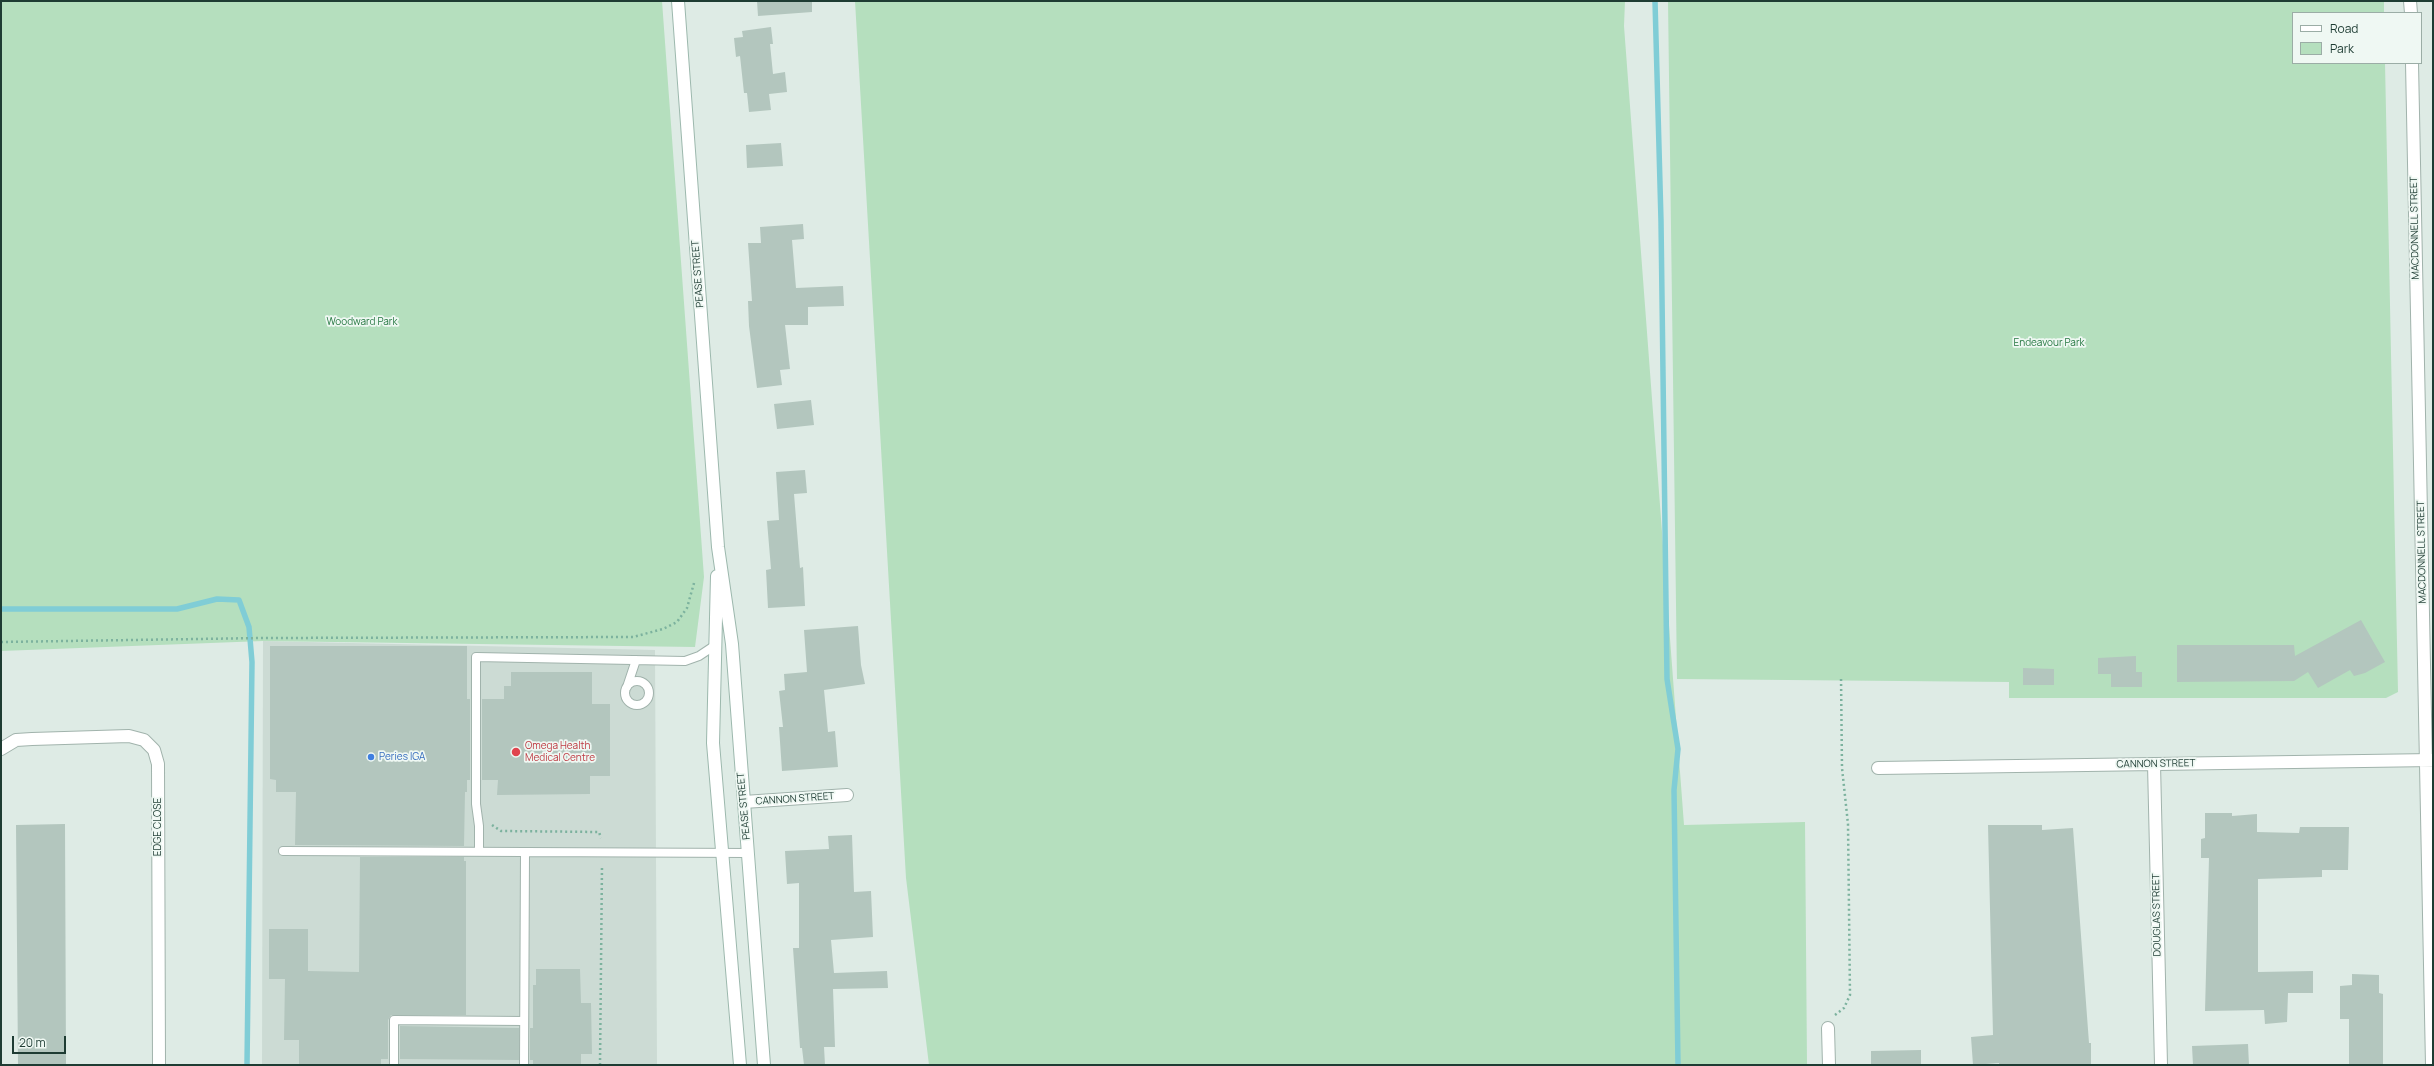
<!DOCTYPE html>
<style>
body{margin:0}
#map{position:relative;width:2434px;height:1066px;overflow:hidden;background:#deebe5;font-family:Manrope,sans-serif}
canvas{display:block}
.frame{position:absolute;inset:0;border:2px solid #1e3c33;pointer-events:none}
.legend{position:absolute;left:2292px;top:12px;width:130px;height:52px;box-sizing:border-box;background:#eff8f3;border:1px solid #9bada6;margin:0;padding:5px 7px;list-style:none;font-size:12px;color:#1e3c33}
.legend li{display:flex;align-items:center;gap:8px;height:20px}
.legend b{width:20px;border:1px solid #9bada6}
.scale{position:absolute;left:12px;top:1036px;width:54px;height:18px;box-sizing:border-box;border:2px solid #1e3c33;border-top:0;padding-left:5px;font-size:12px;line-height:14px;white-space:nowrap;color:#1e3c33;-webkit-text-stroke:3px #eff8f3;paint-order:stroke}
</style>
<div id="map">
<canvas width="2434" height="1066"></canvas>
<div class="frame"></div>
<ul class="legend">
<li><b style="height:5px;background:#fff"></b>Road</li>
<li><b style="height:11px;background:#b5dfbe"></b>Park</li>
</ul>
<div class="scale">20 m</div>
</div>
<script>
const ctx = document.querySelector('canvas').getContext('2d');
ctx.lineJoin = 'round';
function fillPath(path, color) {
  ctx.fillStyle = color;
  ctx.fill(path, 'evenodd');
}
function shape(rows) {
  const path = new Path2D();
  for (const r of rows) {
    if (r.length === 3) {
      path.moveTo(r[0] + r[2], r[1]);
      path.arc(r[0], r[1], r[2], 0, 2 * Math.PI);
      continue;
    }
    path.moveTo(r[0], r[1]);
    for (let i = 2; i < r.length; i += 2) path.lineTo(r[i], r[i + 1]);
  }
  return path;
}
function strokePath(path, color, width, dash) {
  ctx.strokeStyle = color;
  ctx.lineWidth = width;
  ctx.lineCap = dash ? 'butt' : 'round';
  ctx.setLineDash(dash || []);
  ctx.stroke(path);
}
function write(font, color, halo, rows, align = 'center') {
  ctx.font = font + ' Manrope,sans-serif';
  ctx.lineWidth = 3.5;
  ctx.setLineDash([]);
  ctx.textBaseline = 'middle';
  ctx.strokeStyle = halo;
  ctx.fillStyle = color;
  for (const [text, x, y, turn = 0] of rows) {
    ctx.save();
    ctx.translate(x, y);
    ctx.rotate((+turn || 0) * Math.PI / 180);
    ctx.textAlign = isNaN(turn) ? turn : align;
    if (halo) ctx.strokeText(text, 0, 0);
    ctx.fillText(text, 0, 0);
    ctx.restore();
  }
}
const built = shape([
 [263,641,655,650,657,1065,262,1065]
]);
const green = shape([
 [1,1,662,1,704,577,695,647,263,641,1,651],
 [855,1,1625,1,1624,26,1684,825,1805,822,1807,1065,929,1065,906,878],
 [1668,1,2384,1,2384,13,2293,13,2293,63,2385,63,2398,692,2386,698,2009,698,2009,682,1677,679]
]);
const stream = shape([
 [1655,1,1661,221,1667,679,1678,749,1674,790,1678,1065],
 [1,609,177,609,217,599,239,600,249,627,252,662,247,1065]
]);
const building = shape([
 [757,1,812,1,812,12,758,16],
 [771,27,773,44,770,44,773,74,785,72,787,92,769,94,771,110,749,112,747,93,744,93,740,56,736,57,734,38,743,37,742,31],
 [781,143,783,166,747,168,746,145],
 [803,224,804,239,792,240,796,288,843,286,844,306,808,307,808,325,785,325,790,369,780,370,782,385,757,388,749,326,748,301,752,301,748,243,761,243,760,227],
 [811,400,814,425,777,429,774,404],
 [805,470,807,493,794,494,800,568,803,567,805,606,768,608,766,570,771,569,767,521,779,520,776,472],
 [2361,620,2385,662,2365,673,2354,676,2350,670,2318,688,2308,672,2294,681,2177,682,2177,645,2294,645,2295,656],
 [858,626,861,665,865,684,824,690,828,732,835,731,838,767,782,771,779,727,783,727,779,691,785,690,784,674,807,672,804,630],
 [270,646,467,646,467,699,470,699,470,780,467,780,467,792,465,792,464,846,295,845,296,792,276,792,276,780,270,779],
 [2136,656,2136,672,2142,672,2142,687,2111,687,2111,674,2098,674,2098,658],
 [2023,668,2054,669,2054,685,2023,685],
 [511,672,592,672,592,704,610,704,610,776,590,776,590,794,497,795,498,780,482,780,482,699,504,699,504,686,511,686],
 [2205,813,2232,813,2232,816,2257,814,2257,832,2299,833,2300,827,2349,827,2348,870,2322,870,2322,877,2258,879,2258,972,2313,971,2313,993,2288,993,2287,1022,2265,1024,2264,1010,2205,1011,2209,858,2201,858,2201,839,2205,838],
 [65,824,66,1065,18,1065,16,825],
 [1988,825,2042,825,2042,830,2073,828,2089,1043,2091,1043,2091,1065,1999,1065,1999,1063,1973,1065,1971,1037,1993,1035],
 [852,835,854,892,871,891,873,937,831,940,834,973,887,971,888,988,833,989,835,1047,824,1047,825,1065,804,1065,802,1048,800,1048,793,948,799,948,799,883,787,884,785,851,829,849,828,836],
 [360,857,464,857,464,861,466,861,466,1015,391,1015,388,1020,388,1059,381,1059,381,1065,299,1065,299,1040,284,1040,285,979,269,979,269,929,308,929,308,971,359,972],
 [536,969,580,969,581,1003,591,1003,592,1054,581,1054,581,1065,533,1065,533,1060,530,1060,530,1028,533,1028,533,985,536,985],
 [2352,974,2379,975,2379,993,2383,994,2383,1065,2349,1065,2349,1019,2340,1019,2340,986,2352,985],
 [400,1026,519,1028,519,1060,400,1059],
 [2248,1044,2249,1065,2193,1065,2192,1046],
 [1921,1050,1921,1065,1871,1065,1871,1051]
]);
const path = shape([
 [1,642,262,638,633,637,663,629,677,622,687,608,694,583],
 [492,825,501,831,599,832,601,838],
 [1835,1015,1844,1008,1850,995,1848,824,1842,768,1841,676],
 [600,1065,602,866]
]);
const lane = shape([
 [637,693,12],
 [627,687,636,660],
 [283,851,525,852],
 [479,852,479,826,476,804,476,657,685,661,699,656,714,646],
 [394,1065,394,1020,524,1021],
 [524,1065,525,852,748,853]
]);
const street = shape([
 [2410,1,2411,13],
 [2412,63,2432,1065],
 [1,749,16,740,32,739,129,736,144,740,154,750,158,764,159,1065],
 [2154,764,2161,1065],
 [1878,768,2433,760],
 [744,802,847,795],
 [1828,1028,1829,1065]
]);
const secondary = shape([
 [678,1,718,547,732,644,764,1065],
 [717,576,713,743,740,1065]
]);
const markers = [
 [516,752,5,"#e0444e"],
 [371,757,4,"#3f7fe0"]
];
const streetNames = [
 ["MACDONNELL STREET",2415,228,-91],
 ["PEASE STREET",698,274,-94],
 ["MACDONNELL STREET",2422,552,-91],
 ["CANNON STREET",2156,764,-1],
 ["CANNON STREET",795,799,-4],
 ["PEASE STREET",744,806,-95],
 ["EDGE CLOSE",158,827,-90],
 ["DOUGLAS STREET",2157,915,-91]
];
const parkNames = [
 ["Woodward Park",362,322],
 ["Endeavour Park",2049,343]
];
const healthNames = [
 ["Omega Health",525,746],
 ["Medical Centre",525,758]
];
const shopNames = [
 ["Peries IGA",379,757]
];
fillPath(built, '#ccdbd4');
fillPath(green, '#b5dfbe');
strokePath(stream, '#80cdd6', 5.5);
fillPath(building, '#b3c6be');
strokePath(lane, '#a1b3ac', 10);
strokePath(street, '#a1b3ac', 14);
strokePath(secondary, '#9cb8ad', 14);
strokePath(path, '#7cb29e', 2.5, [2, 3]);
strokePath(lane, '#fff', 8);
strokePath(street, '#fff', 12);
strokePath(secondary, '#fff', 12);
for (const [x, y, r, color] of markers) {
  const dot = new Path2D();
  dot.arc(x, y, r, 0, 2 * Math.PI);
  ctx.fillStyle = color;
  ctx.fill(dot);
  strokePath(dot, '#eff8f3', 1.5);
}
write('10px', '#1e3c33', '#eff8f3', streetNames);
write('10px', '#257741', '#eff8f3', parkNames);
write('10px', '#be3a42', '#eff8f3', healthNames, 'left');
write('10px', '#366cbe', '#eff8f3', shopNames, 'left');
</script>
